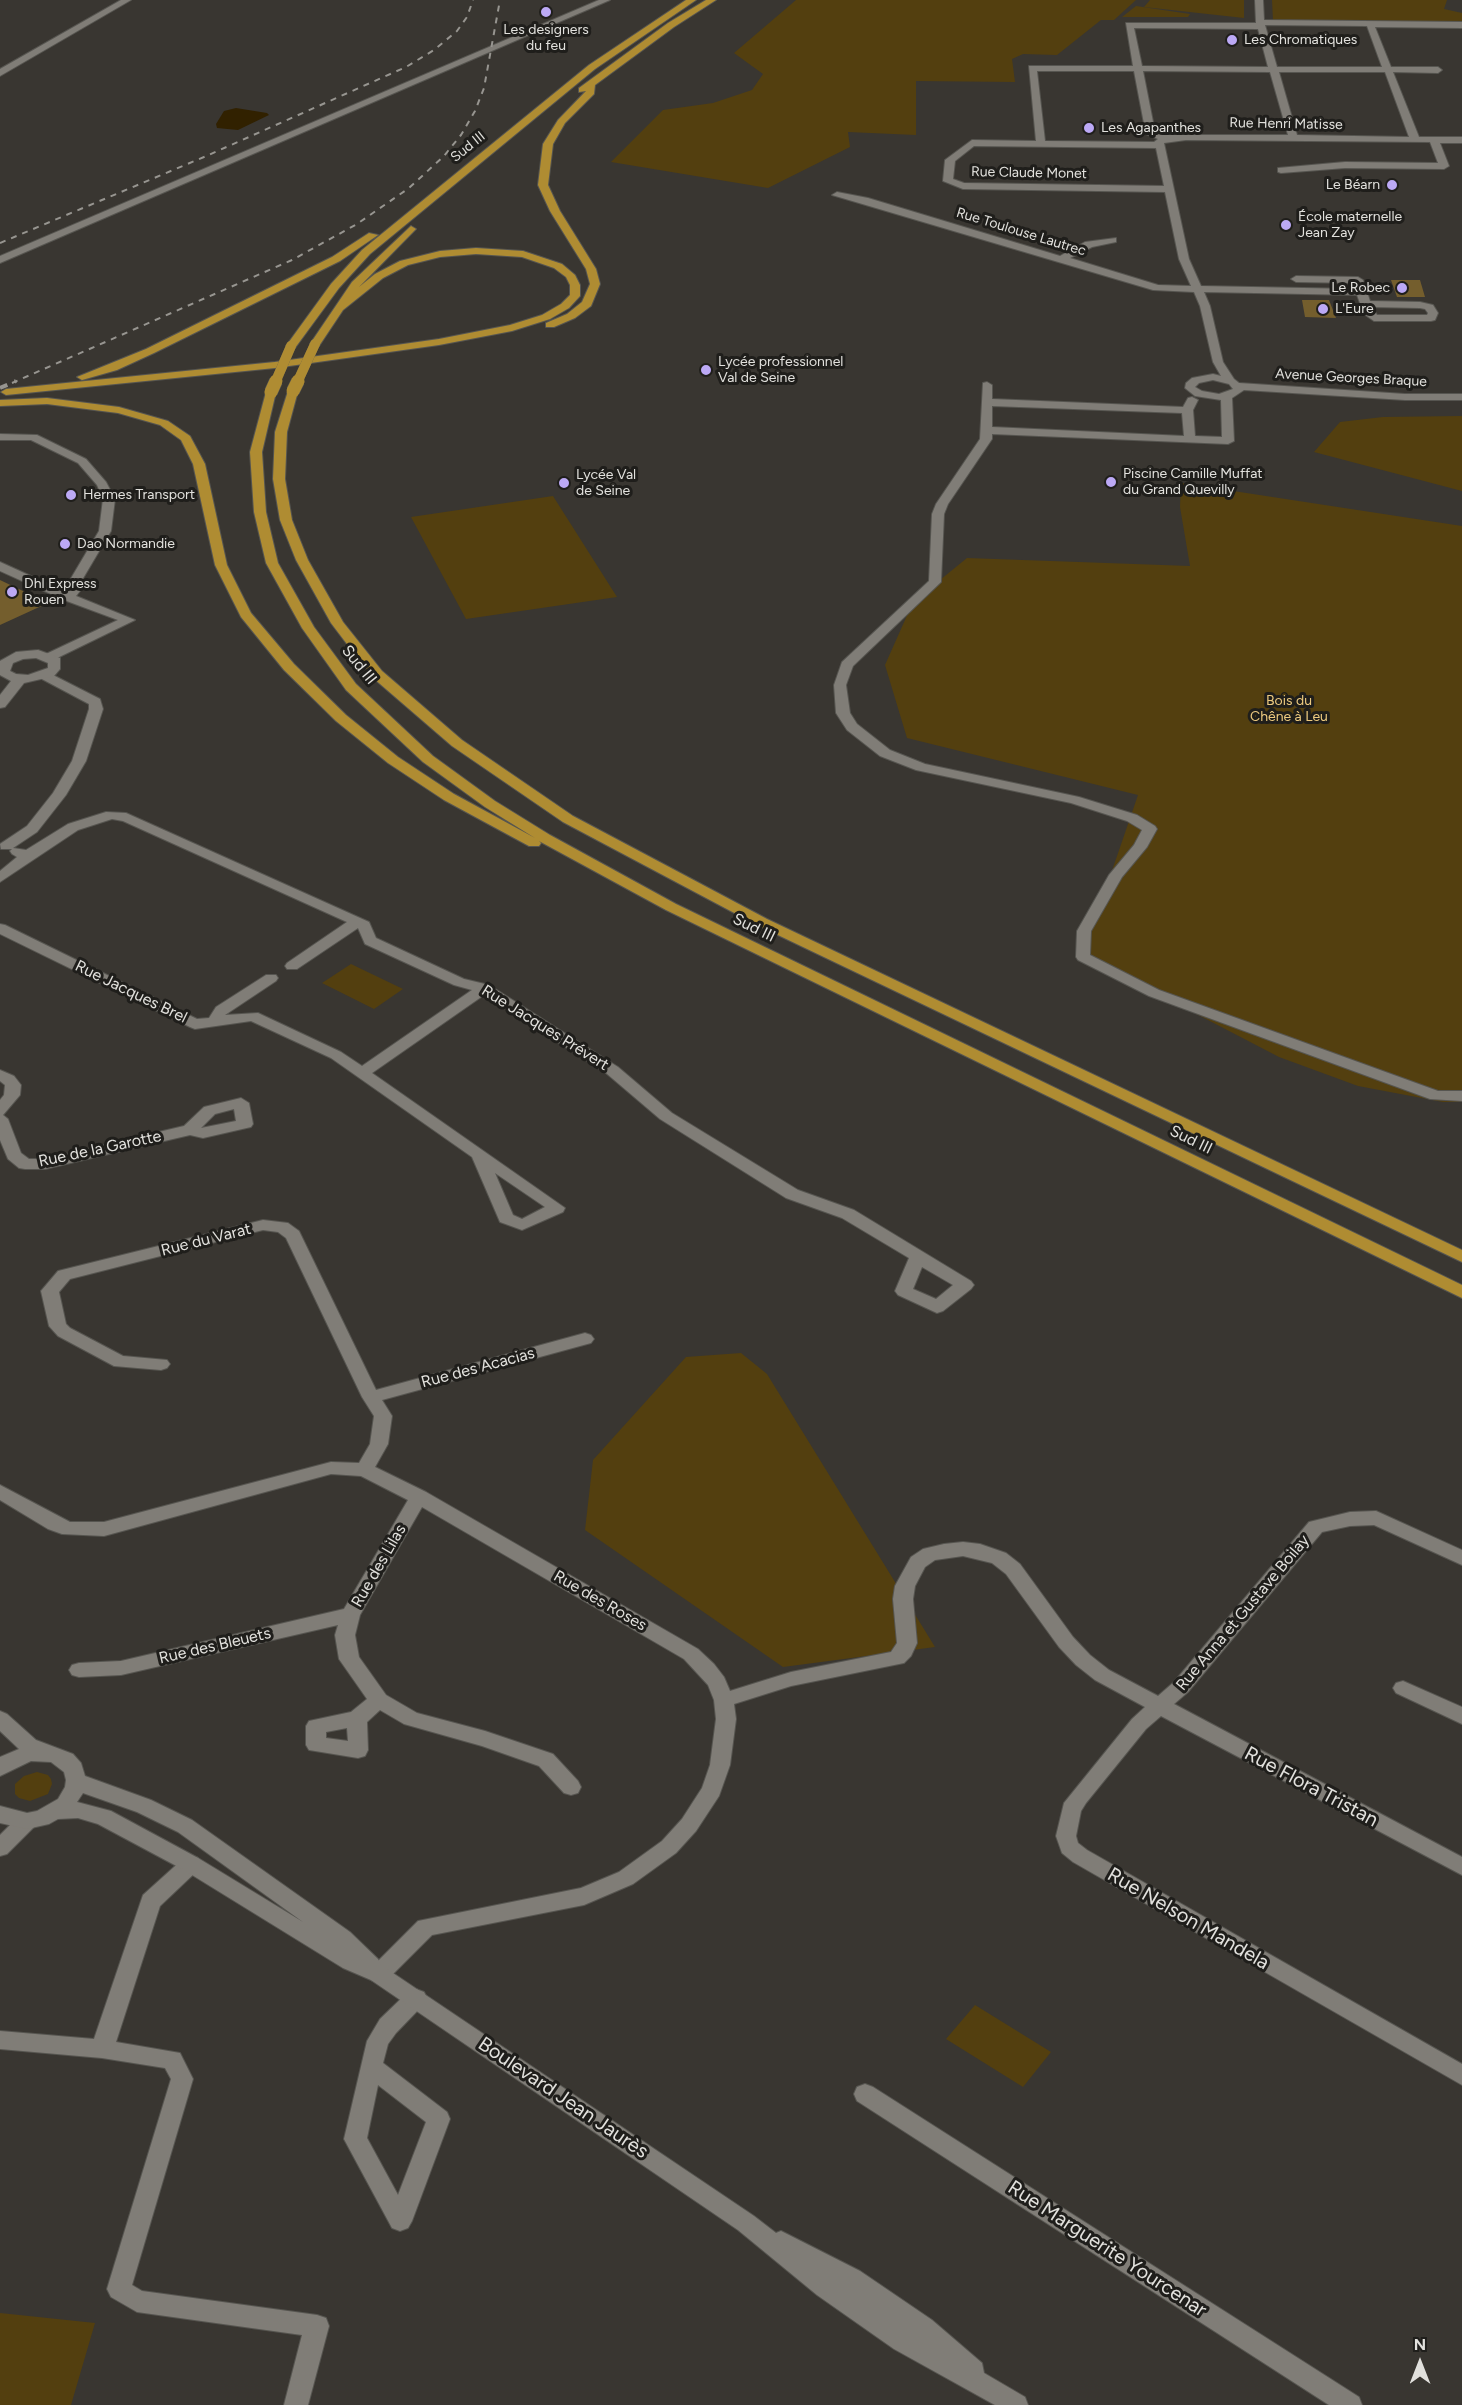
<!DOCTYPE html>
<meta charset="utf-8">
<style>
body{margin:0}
#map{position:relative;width:1462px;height:2405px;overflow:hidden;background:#393631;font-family:Figtree,sans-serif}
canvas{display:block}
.north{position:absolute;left:1390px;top:2333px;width:60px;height:60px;-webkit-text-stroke:4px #1f1e1b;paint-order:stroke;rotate:0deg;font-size:16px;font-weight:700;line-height:24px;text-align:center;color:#e2e1dd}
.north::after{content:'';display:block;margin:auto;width:21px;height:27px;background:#e2e1dd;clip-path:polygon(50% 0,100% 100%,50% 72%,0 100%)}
</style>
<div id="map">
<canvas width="1462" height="2405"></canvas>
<div class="north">N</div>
</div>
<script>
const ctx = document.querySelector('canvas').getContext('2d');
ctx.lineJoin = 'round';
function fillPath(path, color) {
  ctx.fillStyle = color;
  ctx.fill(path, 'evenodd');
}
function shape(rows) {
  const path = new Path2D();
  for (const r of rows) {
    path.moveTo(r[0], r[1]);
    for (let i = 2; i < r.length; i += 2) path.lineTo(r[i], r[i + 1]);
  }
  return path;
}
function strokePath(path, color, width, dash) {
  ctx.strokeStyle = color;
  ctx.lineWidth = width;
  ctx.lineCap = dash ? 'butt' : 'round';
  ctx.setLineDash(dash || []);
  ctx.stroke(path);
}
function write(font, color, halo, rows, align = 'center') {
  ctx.font = font + ' Figtree,sans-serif';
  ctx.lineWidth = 6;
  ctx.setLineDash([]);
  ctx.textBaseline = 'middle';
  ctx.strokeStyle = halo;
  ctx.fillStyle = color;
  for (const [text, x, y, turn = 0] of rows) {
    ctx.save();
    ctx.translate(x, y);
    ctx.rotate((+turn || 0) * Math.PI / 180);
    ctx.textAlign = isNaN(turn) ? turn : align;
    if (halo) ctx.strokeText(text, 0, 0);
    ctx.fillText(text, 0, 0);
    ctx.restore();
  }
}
const green = shape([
 [796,0,1136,0,1114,20,1101,20,1057,55,1023,54,1012,59,1015,82,916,81,916,135,848,132,850,147,768,188,611,162,663,110,713,103,752,90,763,74,734,53],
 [1150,0,1244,0,1244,18,1144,7],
 [1272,0,1447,0,1444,9,1462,13,1462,22,1273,21],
 [1136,6,1190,14,1188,17,1122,17],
 [1462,416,1462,491,1314,452,1340,422,1383,417],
 [1181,483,1462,526,1462,1102,1443,1102,1358,1086,1279,1057,1083,955,1138,795,907,738,885,665,913,602,967,558,1190,566,1180,507],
 [553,496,617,597,466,619,411,517],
 [351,964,403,989,374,1009,322,983],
 [741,1353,767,1374,935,1647,783,1667,585,1530,593,1460,686,1357],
 [37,1772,48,1775,51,1779,52,1784,48,1794,30,1801,19,1798,15,1794,15,1784,24,1776],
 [975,2005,1051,2052,1023,2087,946,2039],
 [0,2313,95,2323,71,2405,0,2405]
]);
const water = shape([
 [236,108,267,113,269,115,238,130,217,128,216,124,224,111]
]);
const building = shape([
 [1391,280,1420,280,1425,297,1397,297],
 [1302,300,1329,300,1336,318,1305,317],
 [0,580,48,603,0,625]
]);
const minor = shape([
 [121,0,131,0,0,76,0,69,121,0],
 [1255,0,1263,0,1264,20,1462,22,1462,28,1375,27,1391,67,1438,67,1442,70,1438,73,1393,72,1419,137,1462,137,1462,143,1440,143,1449,166,1444,169,1345,168,1281,173,1278,172,1278,168,1345,162,1438,163,1430,142,1186,140,1164,143,1189,259,1201,286,1355,289,1354,283,1296,282,1291,279,1296,276,1358,277,1363,280,1370,301,1420,302,1433,305,1438,313,1435,320,1431,321,1374,321,1364,314,1357,295,1204,292,1210,306,1223,362,1234,379,1239,383,1405,394,1462,394,1462,400,1405,400,1244,390,1232,398,1234,441,1228,444,992,434,992,439,948,504,944,514,941,582,853,666,846,685,850,713,857,724,890,750,925,764,1079,797,1137,815,1155,826,1157,829,1147,847,1122,877,1091,931,1090,955,1159,990,1438,1091,1462,1091,1462,1101,1430,1099,1149,996,1078,960,1076,957,1077,931,1109,875,1134,845,1142,830,1127,821,1071,803,916,770,880,756,847,730,836,713,834,685,842,662,929,581,932,514,936,504,980,439,983,383,987,382,992,385,992,399,1183,407,1188,398,1192,397,1198,400,1193,410,1195,436,1222,437,1221,400,1195,396,1185,388,1186,383,1192,378,1213,374,1221,376,1213,362,1200,306,1194,292,1153,290,832,195,837,192,868,198,1060,256,1085,242,1116,238,1116,242,1092,247,1070,258,1158,285,1191,286,1179,259,1165,192,963,189,943,181,945,160,972,140,1036,141,1029,66,1133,66,1126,23,1256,23,1255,0],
 [1265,25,1367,26,1382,67,1277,67,1265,25],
 [1134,28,1258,29,1268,67,1142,66,1134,28],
 [1037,71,1134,71,1146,134,1158,139,1154,142,1045,141,1037,71],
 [1143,71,1270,72,1288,135,1167,135,1155,132,1143,71],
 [1279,72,1385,72,1409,137,1297,135,1279,72],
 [974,146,1156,148,1164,186,964,183,953,179,955,161,974,146],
 [1372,307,1420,308,1425,309,1428,313,1427,315,1377,315,1372,307],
 [1213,380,1229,384,1233,389,1219,394,1202,391,1195,387,1199,383,1213,380],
 [992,406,1182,413,1184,436,992,427,992,406],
 [0,434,37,435,86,459,106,482,115,499,111,531,82,580,84,586,76,596,135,620,51,661,46,660,45,657,46,654,118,620,64,600,0,571,0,562,66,592,72,586,70,580,99,531,103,499,97,485,78,463,31,440,0,440,0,434],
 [45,671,100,699,103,709,86,761,66,795,37,832,13,848,26,850,68,824,106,812,126,813,369,922,376,938,464,979,489,985,618,1067,672,1113,798,1190,854,1210,971,1281,974,1285,971,1289,943,1311,937,1313,898,1295,895,1291,909,1258,842,1218,786,1198,660,1119,606,1073,484,995,372,1073,565,1208,563,1212,522,1230,500,1222,472,1157,331,1058,251,1021,195,1029,190,1027,0,934,0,924,5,925,197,1019,209,1018,216,1007,266,975,276,975,278,978,276,981,225,1015,258,1013,341,1052,362,1066,472,990,454,985,365,944,358,928,297,969,287,969,285,966,287,963,347,922,123,821,112,819,78,830,0,882,0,871,17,857,12,854,10,851,12,849,1,849,0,844,27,826,53,793,72,761,89,709,89,704,40,678,39,675,40,672,45,671],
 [495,1173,545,1207,522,1219,513,1215,495,1173],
 [922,1267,953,1285,936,1299,913,1289,922,1267],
 [0,1070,14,1076,21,1085,20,1095,3,1115,8,1119,21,1153,29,1159,45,1159,184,1126,204,1107,241,1098,249,1103,253,1124,251,1127,203,1138,190,1135,45,1169,25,1169,19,1168,8,1159,0,1140,0,1100,4,1095,5,1085,0,1081,0,1070],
 [234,1109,236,1121,201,1128,215,1114,234,1109],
 [263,1220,288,1223,299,1231,376,1390,585,1333,591,1335,594,1339,591,1343,382,1400,392,1416,388,1444,375,1467,426,1492,698,1649,714,1664,724,1677,730,1691,791,1672,891,1652,897,1643,893,1599,895,1586,911,1557,923,1549,944,1544,963,1542,980,1544,1006,1553,1020,1564,1073,1637,1090,1655,1109,1670,1158,1696,1174,1682,1309,1522,1350,1512,1376,1511,1462,1550,1462,1565,1374,1525,1350,1526,1322,1532,1188,1692,1174,1704,1462,1857,1462,1875,1161,1716,1146,1729,1086,1803,1081,1811,1076,1836,1078,1843,1087,1850,1462,2064,1462,2085,1073,1862,1062,1853,1056,1836,1064,1803,1132,1719,1145,1707,1095,1680,1076,1665,1059,1647,1006,1574,992,1563,963,1556,935,1560,925,1567,915,1586,913,1599,917,1643,911,1656,904,1663,791,1686,734,1704,736,1719,730,1765,719,1796,696,1831,676,1853,633,1884,584,1905,432,1935,387,1980,379,1983,371,1980,368,1974,371,1968,418,1921,581,1888,619,1872,662,1841,682,1819,702,1788,710,1765,716,1719,714,1700,708,1685,684,1659,422,1507,360,1615,355,1635,359,1657,386,1695,417,1713,485,1731,553,1754,578,1781,581,1787,578,1793,571,1795,564,1793,539,1766,482,1746,404,1724,380,1710,367,1722,368,1750,365,1756,358,1758,309,1750,306,1745,306,1726,309,1721,351,1712,367,1699,339,1659,335,1635,338,1625,121,1675,79,1677,72,1675,69,1670,72,1665,79,1663,121,1661,344,1609,408,1500,361,1476,331,1474,104,1536,62,1534,48,1529,0,1500,0,1485,70,1522,104,1522,331,1462,359,1463,370,1444,374,1416,362,1397,286,1238,278,1232,263,1230,70,1279,59,1292,66,1324,70,1328,123,1356,167,1360,170,1364,167,1368,161,1370,114,1366,58,1336,49,1326,41,1291,58,1271,263,1220],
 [347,1728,348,1741,326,1738,326,1732,347,1728],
 [1403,1681,1462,1707,1462,1724,1396,1693,1393,1688,1396,1683,1403,1681],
 [27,1813,34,1815,37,1821,34,1827,7,1854,0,1856,0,1835,20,1815,27,1813],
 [191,1856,198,1858,202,1864,198,1870,160,1906,116,2042,180,2053,193,2079,132,2285,142,2291,317,2315,326,2318,329,2326,308,2405,284,2405,302,2335,137,2312,111,2297,107,2289,171,2079,165,2068,102,2058,0,2049,0,2031,94,2039,143,1895,184,1858,191,1856],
 [416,1989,424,1992,427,1998,424,2004,396,2033,388,2044,383,2063,447,2112,450,2119,412,2221,408,2228,400,2231,392,2228,344,2139,367,2041,380,2019,408,1992,416,1989],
 [378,2085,426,2122,398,2195,367,2138,378,2085],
 [865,2084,873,2087,1359,2397,1362,2405,1329,2405,857,2101,854,2094,857,2087,865,2084]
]);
const tertiary = shape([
 [599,0,610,0,0,263,0,256,599,0],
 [38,650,60,658,60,669,54,676,24,683,5,707,0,708,0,695,11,681,0,675,0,661,16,652,38,650],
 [36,658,48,663,48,668,28,675,16,674,10,671,13,663,23,659,36,658],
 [0,1711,7,1714,36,1740,73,1754,81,1763,85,1776,151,1800,192,1820,350,1932,378,1959,381,1965,754,2216,776,2233,781,2231,789,2235,860,2271,932,2320,982,2363,984,2373,1025,2397,1028,2405,995,2405,894,2349,817,2295,738,2230,371,1980,343,1968,184,1870,98,1824,78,1818,58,1819,49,1824,27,1829,0,1823,0,1806,27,1813,37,1811,58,1799,65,1787,66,1780,64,1772,51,1762,31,1761,0,1776,0,1757,19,1749,0,1731,0,1711],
 [83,1793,137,1812,178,1832,303,1922,198,1858,111,1811,77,1802,83,1793]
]);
const trunk = shape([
 [686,0,696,0,595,69,370,254,339,288,295,348,287,348,286,346,331,284,362,250,589,65,686,0],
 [706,0,716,0,674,27,595,85,594,94,565,123,553,144,548,185,560,211,596,269,600,284,591,306,575,318,554,327,546,327,546,323,567,314,582,302,590,284,586,269,550,211,538,185,543,144,558,120,586,91,579,92,579,88,668,23,706,0],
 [411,226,416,229,414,231,359,287,375,274,400,261,440,251,476,248,523,251,562,264,575,275,580,285,580,296,569,308,550,319,512,331,439,345,275,368,6,395,1,392,6,389,275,362,439,339,510,325,542,315,561,304,570,295,570,285,566,277,554,268,522,257,476,254,440,257,408,265,383,278,343,310,319,346,311,346,310,344,352,282,411,226],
 [369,233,378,235,340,261,154,353,117,370,82,380,77,377,146,349,332,257,369,233],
 [293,388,298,391,287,432,285,479,292,520,308,560,343,622,382,671,462,740,573,816,767,919,1462,1250,1462,1262,757,925,563,822,452,746,372,677,331,623,296,560,280,520,273,479,275,432,288,391,293,388],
 [271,389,276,392,262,452,266,512,278,563,314,627,356,684,433,756,495,801,550,835,676,904,1462,1285,1462,1298,666,910,539,841,541,843,539,846,529,846,444,800,388,763,336,721,284,670,241,617,215,565,193,464,181,440,160,425,118,413,47,404,0,406,0,400,47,398,119,407,168,421,190,436,205,464,227,565,251,613,294,664,346,715,398,757,454,794,535,838,485,807,423,762,346,690,302,628,266,563,254,512,250,452,266,392,271,389]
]);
const railFar1 = shape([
 [0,243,204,157,406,67,434,50,457,31,467,17,473,0],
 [12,383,292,260,357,224,409,188,444,156,461,135,475,111,484,88,500,0]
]);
const rail = shape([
 [0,388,16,381]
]);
const trunkBridgeFar1 = shape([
 [275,383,291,346],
 [297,383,315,344]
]);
const trunkBridge = shape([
 [293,391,298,381],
 [271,392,276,381]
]);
const markers = [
 [546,12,6,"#bca9f5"],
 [1232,40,6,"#bca9f5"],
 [1089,128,6,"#bca9f5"],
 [1392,185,6,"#bca9f5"],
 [1286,225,6,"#bca9f5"],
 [1402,288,6,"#bca9f5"],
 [1323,309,6,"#bca9f5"],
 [706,370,6,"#bca9f5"],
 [1111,482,6,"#bca9f5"],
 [564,483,6,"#bca9f5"],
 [71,495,6,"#bca9f5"],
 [65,544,6,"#bca9f5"],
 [12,592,6,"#bca9f5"]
];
const farPoinames = [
 ["Les designers",546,30,"center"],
 ["du feu",546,46,"center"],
 ["Les Chromatiques",1244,40],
 ["Les Agapanthes",1101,128],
 ["Le Béarn",1380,185,"right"],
 ["École maternelle",1298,217],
 ["Jean Zay",1298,233],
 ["Le Robec",1390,288,"right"],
 ["L'Eure",1335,309],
 ["Lycée professionnel",718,362],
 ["Val de Seine",718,378],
 ["Piscine Camille Muffat",1123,474],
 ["du Grand Quevilly",1123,490],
 ["Lycée Val",576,475],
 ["de Seine",576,491],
 ["Hermes Transport",83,495],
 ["Dao Normandie",77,544],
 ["Dhl Express",24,584],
 ["Rouen",24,600]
];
const farStreetnames = [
 ["Rue Henri Matisse",1286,124,1],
 ["Sud III",468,147,-39],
 ["Rue Claude Monet",1029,173,1],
 ["Rue Toulouse Lautrec",1021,232,17],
 ["Avenue Georges Braque",1351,378,3]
];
const farParknames = [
 ["Bois du",1289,701],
 ["Chêne à Leu",1289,717]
];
const streetNames = [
 ["Sud III",359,665,51],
 ["Sud III",754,928,26],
 ["Rue Jacques Brel",131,992,26],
 ["Rue Jacques Prévert",545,1028,32],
 ["Sud III",1191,1140,26],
 ["Rue de la Garotte",100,1149,-12],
 ["Rue du Varat",206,1240,-14],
 ["Rue des Acacias",478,1368,-15],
 ["Rue des Lilas",379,1566,-60],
 ["Rue des Roses",600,1601,30],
 ["Rue Anna et Gustave Boilay",1243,1613,-50],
 ["Rue des Bleuets",215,1646,-13]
];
const nearStreetnames = [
 ["Rue Flora Tristan",1311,1787,28],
 ["Rue Nelson Mandela",1188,1919,30],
 ["Boulevard Jean Jaurès",563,2098,34],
 ["Rue Marguerite Yourcenar",1107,2249,33]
];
fillPath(green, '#533f0f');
fillPath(water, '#312100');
fillPath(building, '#745e2d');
strokePath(minor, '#565550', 2);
strokePath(tertiary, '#565550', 2);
strokePath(trunk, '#565550', 2);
fillPath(minor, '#807d77');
fillPath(tertiary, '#807d77');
fillPath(trunk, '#af8c32');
strokePath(railFar1, '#979590', 2, [6, 6]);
strokePath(rail, '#979590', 4, [8, 8]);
strokePath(trunkBridgeFar1, '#565550', 10, []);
strokePath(trunkBridge, '#565550', 14, []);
strokePath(trunkBridgeFar1, '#af8c32', 10);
strokePath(trunkBridge, '#af8c32', 13);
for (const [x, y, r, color] of markers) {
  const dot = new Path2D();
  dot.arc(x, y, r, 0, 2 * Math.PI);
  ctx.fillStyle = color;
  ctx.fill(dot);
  strokePath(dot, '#1f1e1b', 2);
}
write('14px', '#e2e1dd', '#1f1e1b', farPoinames, 'left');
write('14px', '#e2e1dd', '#1f1e1b', farStreetnames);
write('14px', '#edca7f', '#1f1e1b', farParknames);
write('16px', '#e2e1dd', '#1f1e1b', streetNames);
write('20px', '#e2e1dd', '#1f1e1b', nearStreetnames);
</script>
